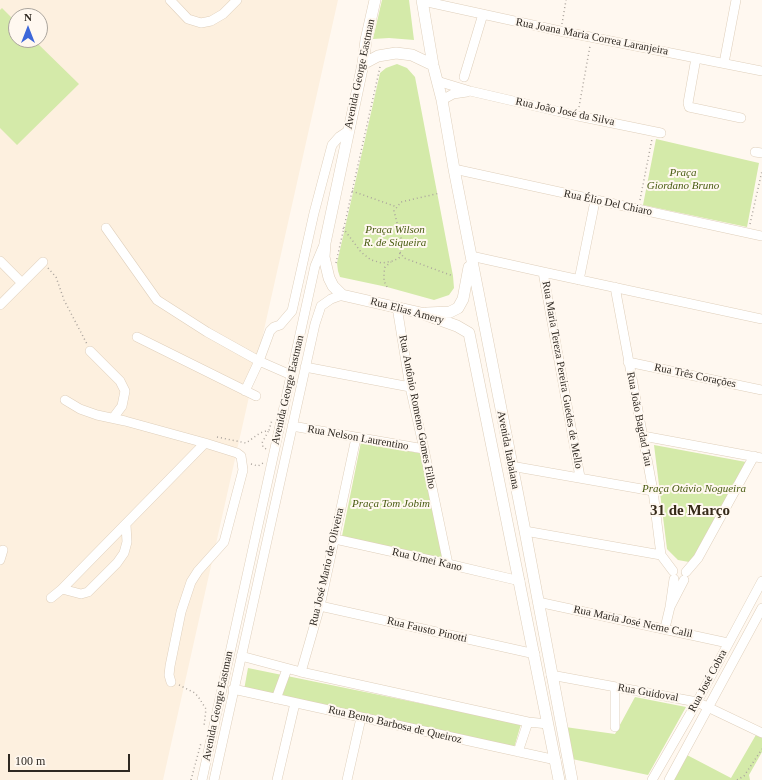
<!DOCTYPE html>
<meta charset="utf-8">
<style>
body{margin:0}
#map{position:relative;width:762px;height:780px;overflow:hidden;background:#fff8f0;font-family:Georgia,serif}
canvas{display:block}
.north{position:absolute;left:8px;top:8px;width:40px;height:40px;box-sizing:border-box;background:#fff8f0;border:1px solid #aba59d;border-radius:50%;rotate:0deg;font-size:11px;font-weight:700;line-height:16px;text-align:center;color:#2e2821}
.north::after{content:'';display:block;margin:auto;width:14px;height:18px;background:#3d67d9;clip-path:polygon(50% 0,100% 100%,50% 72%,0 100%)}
.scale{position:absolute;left:8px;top:754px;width:122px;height:18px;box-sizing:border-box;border:2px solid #2e2821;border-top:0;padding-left:5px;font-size:12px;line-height:14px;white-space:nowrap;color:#2e2821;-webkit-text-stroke:3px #fff8f0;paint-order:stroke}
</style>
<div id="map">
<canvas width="762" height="780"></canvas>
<div class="north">N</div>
<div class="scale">100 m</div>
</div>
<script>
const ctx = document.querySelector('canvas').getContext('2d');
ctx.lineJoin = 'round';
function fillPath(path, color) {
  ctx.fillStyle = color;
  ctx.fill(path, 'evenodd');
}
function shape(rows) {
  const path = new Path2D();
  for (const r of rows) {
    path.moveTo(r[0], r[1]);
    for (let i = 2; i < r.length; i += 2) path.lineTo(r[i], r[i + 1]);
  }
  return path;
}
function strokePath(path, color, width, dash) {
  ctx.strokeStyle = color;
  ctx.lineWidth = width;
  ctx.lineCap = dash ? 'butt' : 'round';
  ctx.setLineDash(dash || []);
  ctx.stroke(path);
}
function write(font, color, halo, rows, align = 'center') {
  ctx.font = font + ' Georgia,serif';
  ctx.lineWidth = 4;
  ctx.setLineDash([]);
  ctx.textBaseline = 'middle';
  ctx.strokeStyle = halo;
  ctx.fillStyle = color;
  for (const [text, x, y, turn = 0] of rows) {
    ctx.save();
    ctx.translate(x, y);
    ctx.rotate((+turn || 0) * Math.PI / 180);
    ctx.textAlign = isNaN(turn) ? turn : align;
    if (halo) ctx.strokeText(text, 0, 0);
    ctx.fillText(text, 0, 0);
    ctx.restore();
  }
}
const built = shape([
 [0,0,338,0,163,780,0,780],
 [16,16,40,16,40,40,16,40]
]);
const green = shape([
 [382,0,409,0,414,40,389,38,373,39],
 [2,8,16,22,16,40,34,40,79,84,17,145,0,128,0,10],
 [397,64,407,68,415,77,453,276,454,288,449,295,434,300,387,287,340,277,338,271,337,263,380,73,386,68],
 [656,139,759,163,747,227,643,205],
 [361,442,424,454,445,559,342,536],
 [654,445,746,462,701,551,689,562,678,560,667,549],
 [248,668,521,724,514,748,244,690],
 [635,697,686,707,648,775,572,759,565,727,615,734],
 [757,733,762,735,762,752,749,775,750,780,672,780,687,755,731,778]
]);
const path = shape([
 [562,24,566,0],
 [579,107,590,46],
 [352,191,397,207],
 [640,200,652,139],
 [750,224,762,171],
 [343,228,361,252,371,260,382,263,393,261,399,258,402,242,394,211,401,202,440,193],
 [400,252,404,258,453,276],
 [336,263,380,67],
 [48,268,56,277,64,300,87,344],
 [387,287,384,281,384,273,385,267,391,262],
 [217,437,246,443,260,433,269,430,272,420],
 [266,449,263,447,262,443,269,430],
 [251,464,258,466,263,463],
 [179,685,195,693,199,698,206,709,204,726],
 [191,780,201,743],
 [737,780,744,776,762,749]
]);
const minor = shape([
 [170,0,188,19,201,23,211,21,223,14,237,0],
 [423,1,560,31,762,71],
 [696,58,688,103,689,107,741,118],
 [724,63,736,0],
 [464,77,483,14],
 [437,81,470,91,578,116,661,133],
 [442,100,453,94,467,92],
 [755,152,762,153],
 [454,169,762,236],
 [106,228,157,300,207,332,259,361,291,375],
 [471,256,543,272,762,319],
 [0,261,22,283],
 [543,272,580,477],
 [579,280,595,201],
 [615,287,653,491,661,555,673,571],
 [0,305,43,262],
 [397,307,410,387,424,449,448,564],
 [137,337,256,396],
 [90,351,120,381,125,391,122,406,113,418],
 [628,362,762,390],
 [305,367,410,387],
 [245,391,259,361,270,331,274,327,280,325,292,311,314,213,332,145,339,137,348,131],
 [292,426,424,449],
 [643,436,762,458],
 [511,466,653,491],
 [525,531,661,555],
 [335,539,448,564,520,581],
 [0,560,3,550],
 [686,572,698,558,754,456],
 [674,579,670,607,684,580],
 [62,589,81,594,88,592,117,563,124,553,127,542,126,525],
 [51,598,62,589,205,443,125,421,97,415,80,409,65,400],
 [538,602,728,643],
 [320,606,535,654],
 [665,628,670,607],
 [241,656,301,672,528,722,548,724],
 [301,672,320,606,356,438],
 [551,675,697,702,762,733],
 [171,682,169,675,170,666,181,612,191,582,198,571,224,542,243,470,241,456,237,453,205,443],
 [233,689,556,760],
 [276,699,287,669],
 [615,727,615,687],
 [518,752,528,722],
 [202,780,315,266,323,247],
 [214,780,315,324,321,306,331,299,342,295],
 [277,780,295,703],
 [347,780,361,718],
 [652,780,697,702,762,581],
 [669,780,762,608]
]);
const major = shape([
 [375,0,366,40,363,64,325,243,324,257,329,278,333,286,342,295,421,313,457,326,469,333,559,780],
 [422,0,433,65,442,100,454,169,525,531,572,780],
 [363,64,378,56,396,53,412,55,433,65],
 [427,313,450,312,458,308,463,299,469,267]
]);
const streetNames = [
 ["Rua Joana Maria Correa Laranjeira",592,37,11],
 ["Avenida George Eastman",360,74,-78],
 ["Rua João José da Silva",565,112,12],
 ["Rua Élio Del Chiaro",608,203,12],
 ["Rua Elias Amery",407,311,15],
 ["Rua Maria Tereza Pereira Guedes de Mello",562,375,80],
 ["Rua Três Corações",695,376,12],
 ["Avenida George Eastman",288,390,-77],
 ["Rua Antônio Romeno Gomes Filho",417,412,79],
 ["Rua João Bagdad Tau",639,419,79],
 ["Rua Nelson Laurentino",358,438,10],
 ["Avenida Itabaiana",508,450,79],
 ["Rua Umei Kano",427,560,13],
 ["Rua José Mario de Oliveira",327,567,-77],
 ["Rua Maria José Neme Calil",633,622,12],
 ["Rua Fausto Pinotti",427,630,13],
 ["Rua José Cobra",708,681,-62],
 ["Rua Guidoval",648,693,10],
 ["Avenida George Eastman",218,706,-78],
 ["Rua Bento Barbosa de Queiroz",395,725,13]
];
const parkNames = [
 ["Praça",683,173],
 ["Giordano Bruno",683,186],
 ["Praça Wilson",395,230],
 ["R. de Siqueira",395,243],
 ["Praça Otávio Nogueira",694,489],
 ["Praça Tom Jobim",391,504]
];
const districtNames = [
 ["31 de Março",690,511]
];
fillPath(built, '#fdf0df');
fillPath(green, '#d4eaa9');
strokePath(minor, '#dfcfbb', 10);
strokePath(major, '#dfcfbb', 12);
strokePath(path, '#aba49d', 1.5, [1, 3]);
strokePath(minor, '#fff', 9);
strokePath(major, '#fff', 11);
write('11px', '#2e2821', '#fff8f0', streetNames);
write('italic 11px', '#495c12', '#fff8f0', parkNames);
write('bold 15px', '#352918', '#fff8f0', districtNames);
</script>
